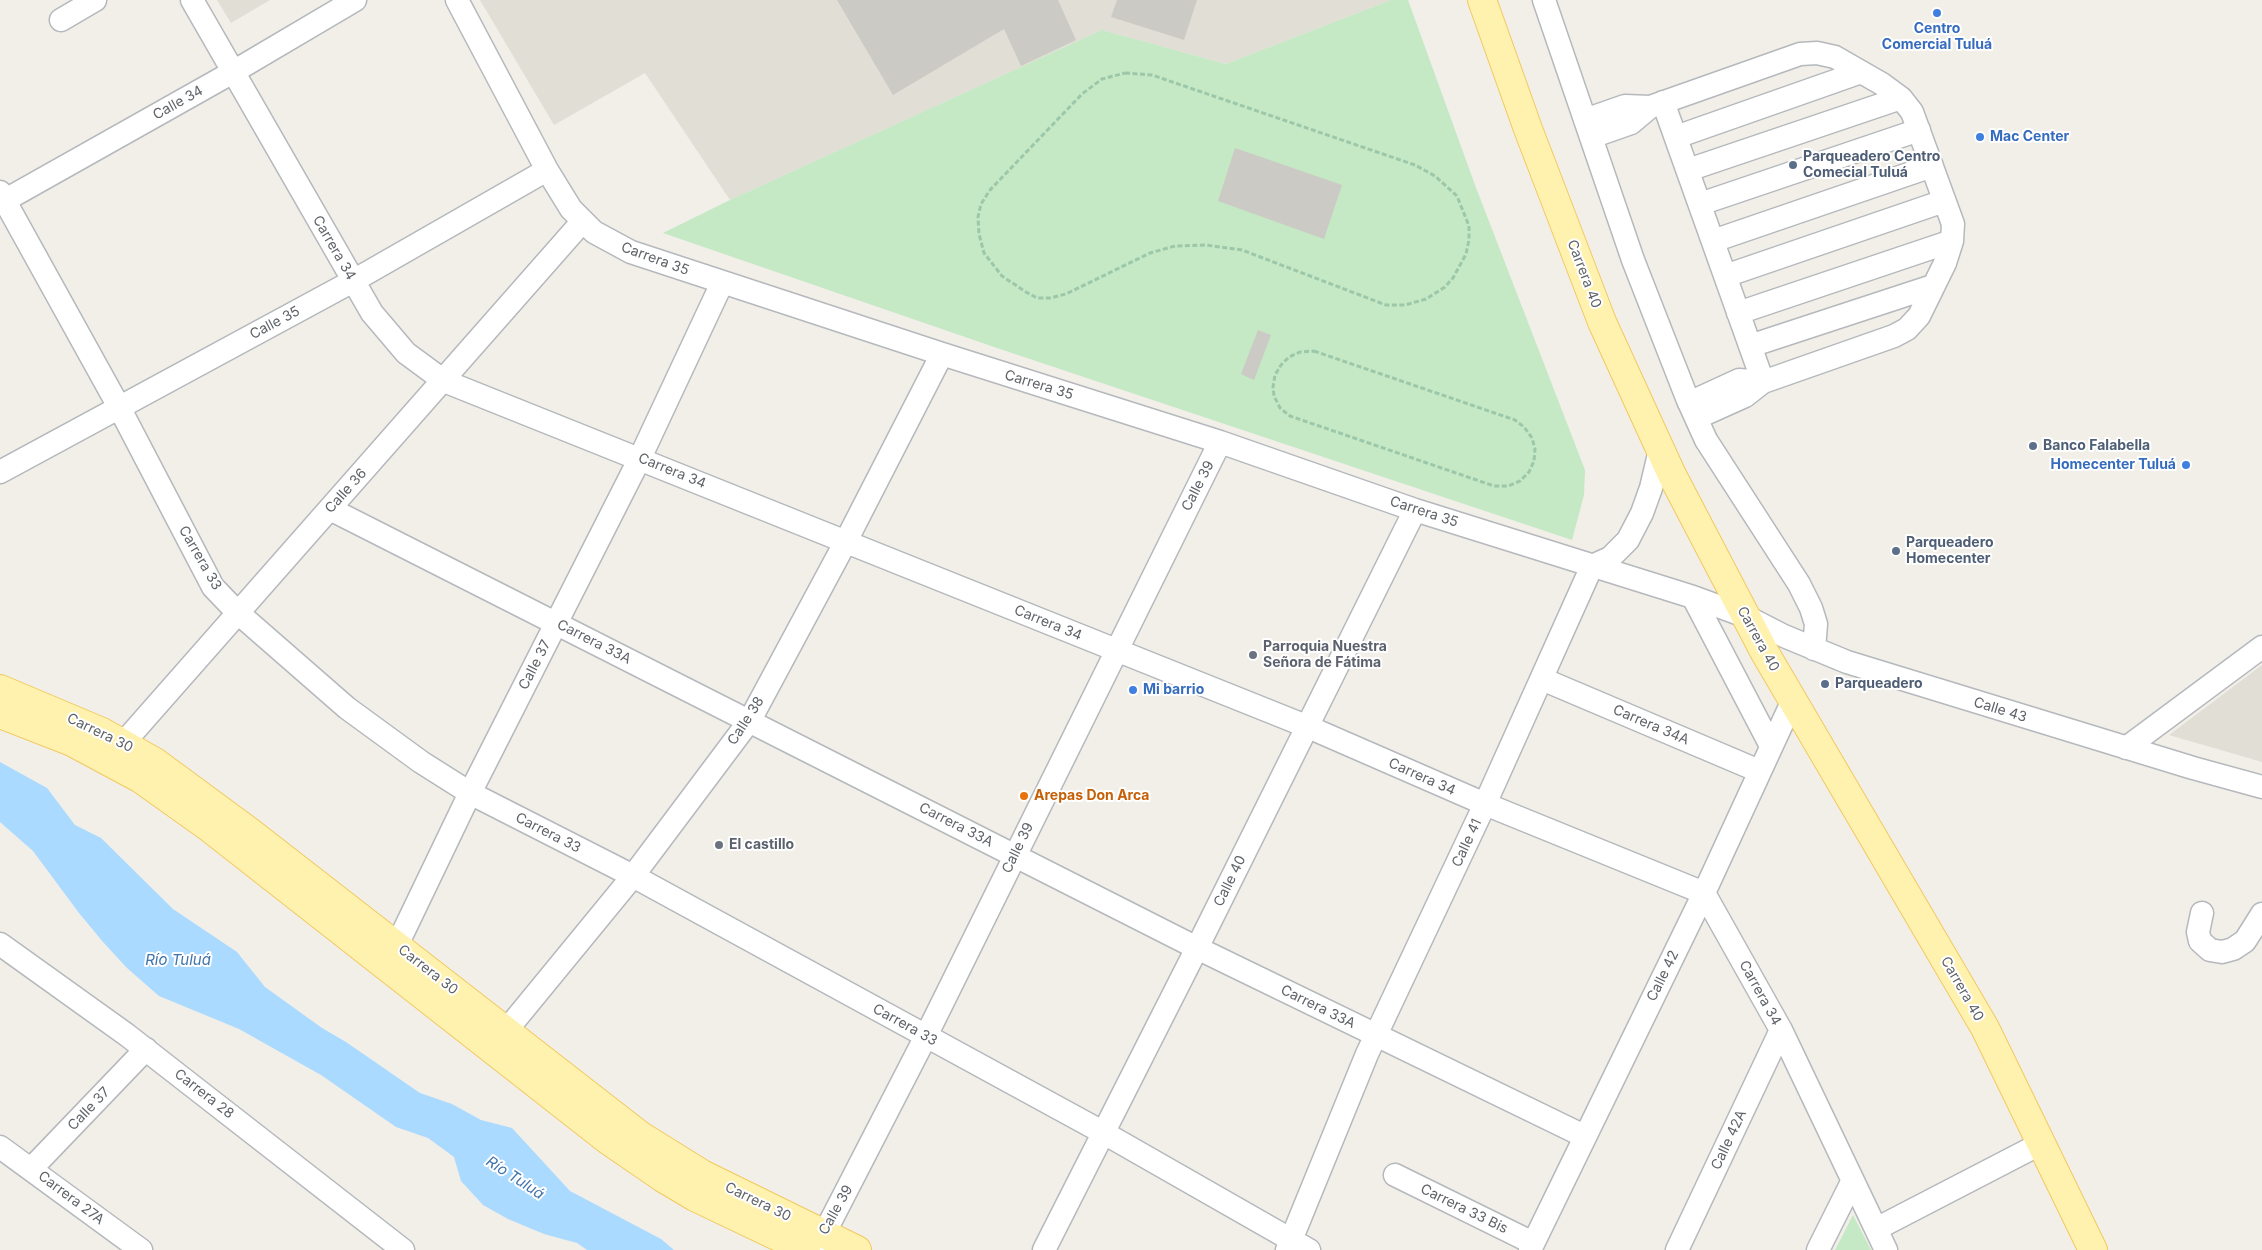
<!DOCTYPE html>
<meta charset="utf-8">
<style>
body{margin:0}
canvas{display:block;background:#f1efe8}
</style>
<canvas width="2262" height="1250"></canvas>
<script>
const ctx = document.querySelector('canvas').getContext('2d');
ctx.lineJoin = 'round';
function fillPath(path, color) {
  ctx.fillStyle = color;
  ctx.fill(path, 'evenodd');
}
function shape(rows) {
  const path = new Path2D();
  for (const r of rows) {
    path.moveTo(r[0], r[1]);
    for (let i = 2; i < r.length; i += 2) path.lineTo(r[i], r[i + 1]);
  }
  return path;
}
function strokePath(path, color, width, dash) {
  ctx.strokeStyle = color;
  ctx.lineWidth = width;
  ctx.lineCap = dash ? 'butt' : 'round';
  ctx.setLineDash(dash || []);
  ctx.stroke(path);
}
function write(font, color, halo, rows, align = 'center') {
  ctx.font = font + ' Inter,sans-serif';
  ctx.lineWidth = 4;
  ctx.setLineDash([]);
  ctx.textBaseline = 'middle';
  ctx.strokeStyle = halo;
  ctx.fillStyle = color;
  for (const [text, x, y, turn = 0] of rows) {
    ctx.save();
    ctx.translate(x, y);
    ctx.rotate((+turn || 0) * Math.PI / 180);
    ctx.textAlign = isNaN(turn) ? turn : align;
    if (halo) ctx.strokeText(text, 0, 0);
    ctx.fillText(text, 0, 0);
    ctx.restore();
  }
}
const education = shape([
 [217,0,270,0,231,23],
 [480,0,1391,0,1226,64,1102,30,730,200,645,73,554,125],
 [2262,665,2262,762,2169,735]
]);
const green = shape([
 [1391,0,1408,0,1475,185,1585,470,1584,495,1572,540,997,348,663,233,730,200,1102,30,1226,64],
 [1853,1215,1871,1250,1835,1250]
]);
const water = shape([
 [0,762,47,788,75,825,101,838,173,909,237,952,265,987,322,1028,346,1042,420,1093,452,1104,481,1120,512,1128,570,1191,661,1239,674,1250,587,1250,577,1243,544,1234,508,1219,483,1205,461,1181,454,1157,428,1138,396,1127,321,1075,239,1029,159,996,127,968,103,942,79,913,33,851,0,822]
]);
const building = shape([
 [837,0,1058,0,1076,40,1021,66,1004,29,893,95],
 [1117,0,1197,0,1184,40,1111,17],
 [1235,148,1342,185,1324,239,1218,201],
 [1258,330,1271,335,1254,380,1241,374]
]);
const path = shape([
 [1125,73,1152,75,1415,165,1435,176,1457,196,1469,226,1469,240,1466,254,1453,278,1445,287,1426,299,1405,305,1386,305,1242,250,1206,245,1175,246,1150,253,1066,294,1050,298,1037,298,1026,292,1002,276,984,253,979,234,978,217,981,204,990,190,1082,94,1102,79,1125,73],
 [1314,351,1515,420,1524,427,1532,438,1535,449,1534,461,1529,472,1520,481,1508,486,1494,486,1290,416,1280,408,1274,396,1273,387,1275,375,1281,365,1289,357,1300,352,1314,351]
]);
const minor = shape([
 [192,0,372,313,406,353,444,381,1306,726,1485,804,1704,893,1781,1030,1886,1250],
 [457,0,547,170,571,209,594,232,631,252,942,354,1220,442,1415,510,1693,597,1745,616,1784,636,1847,662,2193,768,2262,787],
 [1544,0,1633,260,1687,398,1706,440,1799,584,1811,608,1816,624,1814,649],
 [61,20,95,0],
 [1663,102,1763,382],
 [1585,120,1625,106,1650,107],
 [1591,137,1631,123,1650,107,1800,54,1817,53,1835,57,1882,84,1901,98,1912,112,1953,224,1952,241,1945,263,1919,316,1907,329,1894,336,1763,382,1745,396,1696,418],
 [1676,137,1861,72],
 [1688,170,1901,98],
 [0,192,119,407,213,587,237,612,347,708,421,762,470,793,633,876,1104,1133,1309,1250],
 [0,203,233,72,355,0],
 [1700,204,1919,130],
 [1713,241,1932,166],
 [1725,276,1944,201],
 [1738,313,1952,241],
 [1750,346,1933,286],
 [1689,403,1739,380,1763,382],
 [0,472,353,281,547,170],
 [330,509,1197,948,1584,1136],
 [1693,597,1771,746],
 [1542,679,1759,771],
 [2126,748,2262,647],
 [112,756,582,222],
 [2202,913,2198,932,2200,941,2210,950,2222,952,2233,949,2245,941,2262,914],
 [0,944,127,1035,403,1250],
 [387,958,397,945,470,793,640,458,722,283],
 [496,1043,633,876,750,720,845,543,942,354],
 [0,1147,141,1250],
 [31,1169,146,1049],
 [1395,1175,1533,1243],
 [1876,1229,2042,1143],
 [813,1246,824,1234,926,1036,1220,442],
 [1044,1250,1197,948,1415,510],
 [1287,1250,1367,1054,1485,804,1592,566,1610,558,1628,540,1642,513,1651,488,1660,450],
 [1530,1250,1704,893,1793,700],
 [1677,1250,1781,1030],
 [1818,1250,1852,1182]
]);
const major = shape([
 [1482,0,1528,129,1602,322,1672,475,1765,653,1985,1028,2093,1250],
 [0,689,102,732,155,762,250,832,641,1136,702,1174,857,1250],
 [0,714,72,742,141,779,207,826,609,1141,663,1178,695,1197,806,1250]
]);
const markers = [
 [1937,13,5,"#3f7fe0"],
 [1980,137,5,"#3f7fe0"],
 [1793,165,5,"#5c6f8a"],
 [2033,446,5,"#5c6f8a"],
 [2186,465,5,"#3f7fe0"],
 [1896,551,5,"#5c6f8a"],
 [1253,655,5,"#6b7280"],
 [1825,684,5,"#5c6f8a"],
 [1133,690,5,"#3f7fe0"],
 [1024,796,5,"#e8710a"],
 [719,845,5,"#6b7280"]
];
const shopNames = [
 ["Centro",1937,29,"center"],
 ["Comercial Tuluá",1937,45,"center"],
 ["Mac Center",1990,137],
 ["Homecenter Tuluá",2176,465,"right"],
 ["Mi barrio",1143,690]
];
const streetNames = [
 ["Calle 34",178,103,-29],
 ["Carrera 34",334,248,60],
 ["Carrera 35",655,259,20],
 ["Carrera 40",1584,274,69],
 ["Calle 35",275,323,-28],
 ["Carrera 35",1039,385,17],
 ["Carrera 34",672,471,22],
 ["Calle 39",1198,486,-63],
 ["Calle 36",346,491,-48],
 ["Carrera 35",1424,512,18],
 ["Carrera 33",200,558,60],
 ["Carrera 34",1048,623,22],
 ["Carrera 40",1758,639,61],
 ["Carrera 33A",594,642,27],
 ["Calle 37",535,665,-63],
 ["Calle 43",2000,710,17],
 ["Calle 38",746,721,-57],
 ["Carrera 34A",1651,725,23],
 ["Carrera 30",100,733,26],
 ["Carrera 34",1422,777,24],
 ["Carrera 33A",956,825,27],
 ["Carrera 33",548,833,27],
 ["Calle 41",1467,843,-65],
 ["Calle 39",1018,848,-64],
 ["Calle 40",1230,881,-64],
 ["Carrera 30",428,970,38],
 ["Calle 42",1663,976,-64],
 ["Carrera 40",1962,989,60],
 ["Carrera 34",1760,993,61],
 ["Carrera 33A",1318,1007,26],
 ["Carrera 33",905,1025,29],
 ["Carrera 28",204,1094,38],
 ["Calle 37",89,1109,-46],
 ["Calle 42A",1729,1140,-65],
 ["Carrera 27A",71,1198,37],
 ["Carrera 30",758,1202,26],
 ["Carrera 33 Bis",1464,1209,26],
 ["Calle 39",836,1210,-61]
];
const serviceNames = [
 ["Parqueadero Centro",1803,157],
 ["Comecial Tuluá",1803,173],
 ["Banco Falabella",2043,446],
 ["Parqueadero",1906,543],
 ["Homecenter",1906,559],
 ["Parqueadero",1835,684]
];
const worshipNames = [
 ["Parroquia Nuestra",1263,647],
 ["Señora de Fátima",1263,663],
 ["El castillo",729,845]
];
const foodNames = [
 ["Arepas Don Arca",1034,796]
];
const waterNames = [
 ["Río Tuluá",178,960],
 ["Río Tuluá",515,1178,33]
];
fillPath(education, '#e1ded6');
fillPath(green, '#c5e8c5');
fillPath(water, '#aadaff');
fillPath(building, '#cccac5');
strokePath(minor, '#b5b8bc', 25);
strokePath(major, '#f2c960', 30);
strokePath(path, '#9cc7a9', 3, [5, 2.5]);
strokePath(minor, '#fff', 22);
strokePath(major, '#fff2af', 28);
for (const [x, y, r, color] of markers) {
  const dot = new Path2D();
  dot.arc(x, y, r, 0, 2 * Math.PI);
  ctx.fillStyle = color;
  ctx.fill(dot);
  strokePath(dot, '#fff', 2);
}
write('bold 14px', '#366cbe', '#fff', shopNames, 'left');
write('14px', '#5f6368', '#fff', streetNames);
write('bold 14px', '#4e5e75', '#fff', serviceNames, 'left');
write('bold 14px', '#5b616d', '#fff', worshipNames, 'left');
write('bold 14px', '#c56008', '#fff', foodNames, 'left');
write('italic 15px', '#4174aa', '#fff', waterNames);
</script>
